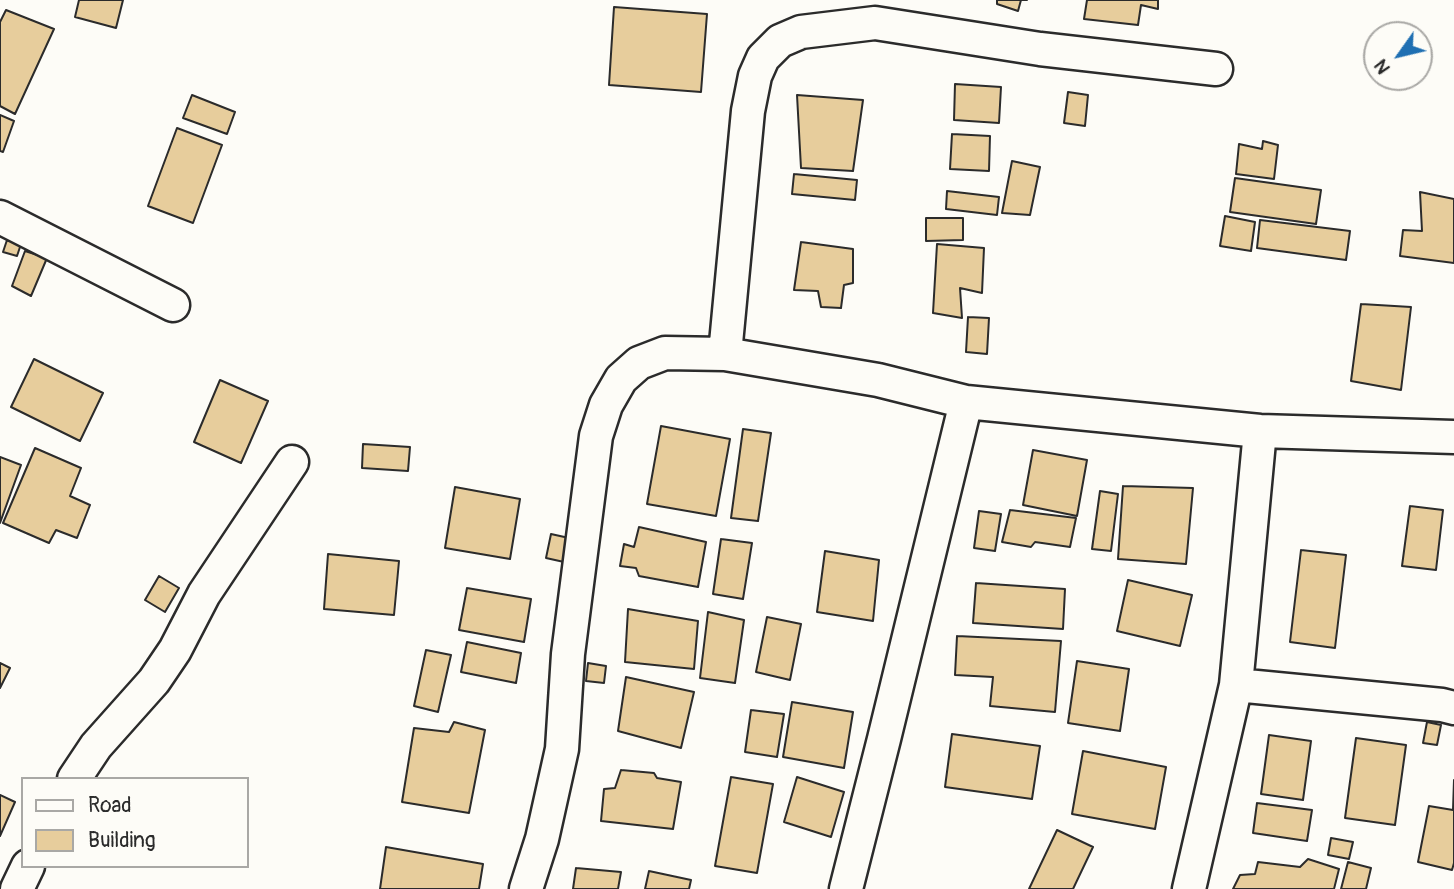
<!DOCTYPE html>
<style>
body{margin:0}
#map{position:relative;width:1454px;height:889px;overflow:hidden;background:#fdfcf7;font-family:Pangolin,sans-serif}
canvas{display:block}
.legend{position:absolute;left:21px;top:777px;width:228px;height:91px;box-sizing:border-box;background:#fdfcf7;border:2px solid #a9a8a5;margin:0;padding:9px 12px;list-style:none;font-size:21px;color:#2b2b2b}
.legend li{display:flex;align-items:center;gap:14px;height:35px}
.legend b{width:35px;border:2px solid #a9a8a5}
.north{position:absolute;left:1363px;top:21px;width:70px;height:70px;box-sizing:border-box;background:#fdfcf7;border:2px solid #a9a8a5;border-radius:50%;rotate:236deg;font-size:19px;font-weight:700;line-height:28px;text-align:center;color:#2b2b2b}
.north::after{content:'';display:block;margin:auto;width:24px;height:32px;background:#1f6fb2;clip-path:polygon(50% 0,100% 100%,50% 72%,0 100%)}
</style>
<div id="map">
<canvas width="1454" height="889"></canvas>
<ul class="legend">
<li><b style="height:9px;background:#fdfcf7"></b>Road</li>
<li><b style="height:19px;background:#e7cd9c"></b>Building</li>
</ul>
<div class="north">N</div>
</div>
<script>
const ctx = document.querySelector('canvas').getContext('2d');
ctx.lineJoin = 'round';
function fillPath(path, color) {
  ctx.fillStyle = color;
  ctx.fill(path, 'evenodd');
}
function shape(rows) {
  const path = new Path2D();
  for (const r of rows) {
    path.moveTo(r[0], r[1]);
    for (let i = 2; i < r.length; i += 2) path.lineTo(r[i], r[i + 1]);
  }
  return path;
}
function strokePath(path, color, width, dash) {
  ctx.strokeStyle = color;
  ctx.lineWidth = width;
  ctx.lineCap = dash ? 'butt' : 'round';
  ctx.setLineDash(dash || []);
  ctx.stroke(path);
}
const building = shape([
 [79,0,123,0,116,28,75,17,79,0],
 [997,0,1027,0,1021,0,1018,11,997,4,997,0],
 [1087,0,1158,0,1158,9,1141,5,1138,25,1084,19,1087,0],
 [614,7,707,14,701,92,609,85,614,7],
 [6,10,54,29,15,114,0,106,0,22,6,10],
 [955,84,1001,87,999,123,954,120,955,84],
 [1068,92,1088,95,1085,126,1064,123,1068,92],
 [192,95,235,112,227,134,183,118,192,95],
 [797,95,863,100,853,171,801,168,797,95],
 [0,115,14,121,3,152,0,151,0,115],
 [177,128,222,145,193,223,148,206,177,128],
 [952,134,990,136,989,171,950,169,952,134],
 [1263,141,1278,145,1274,179,1236,174,1239,144,1262,149,1263,141],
 [1012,161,1040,167,1030,215,1002,213,1012,161],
 [794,174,857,180,855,200,792,194,794,174],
 [1235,178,1321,190,1316,224,1230,212,1235,178],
 [947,191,999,197,997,215,946,209,947,191],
 [1420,192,1454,199,1454,263,1400,256,1403,230,1422,231,1420,192],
 [1225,216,1255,222,1251,251,1220,246,1225,216],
 [926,218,963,218,963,240,926,241,926,218],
 [1260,220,1350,231,1346,260,1257,248,1260,220],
 [7,240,21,244,17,256,3,252,7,240],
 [801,242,853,249,853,283,844,285,841,308,821,307,818,291,794,290,801,242],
 [937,244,984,248,982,293,960,288,962,318,933,313,937,244],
 [25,251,47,258,31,296,12,286,25,251],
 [1361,304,1411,307,1401,390,1351,381,1361,304],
 [968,317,989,318,987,354,966,352,968,317],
 [34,359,103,393,80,441,11,407,34,359],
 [220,380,268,401,241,463,194,442,220,380],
 [661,426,730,439,716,516,647,504,661,426],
 [743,429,771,433,758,521,731,518,743,429],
 [363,444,410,447,408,471,362,468,363,444],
 [35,448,81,468,70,496,90,505,77,538,56,530,49,543,3,523,35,448],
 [1033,450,1087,460,1077,516,1023,505,1033,450],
 [0,457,21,465,0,523,0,457],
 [1123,486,1193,488,1186,564,1118,559,1123,486],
 [455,487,520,499,510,559,445,548,455,487],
 [1100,491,1118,494,1111,551,1092,549,1100,491],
 [1410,506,1443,510,1436,570,1402,566,1410,506],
 [1010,510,1076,518,1070,547,1035,542,1031,547,1002,542,1010,510],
 [979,511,1001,514,995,551,974,548,979,511],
 [639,527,706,542,698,587,639,576,636,568,620,566,624,544,634,547,639,527],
 [551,534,569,538,564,562,546,558,551,534],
 [721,539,752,543,743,599,713,594,721,539],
 [1301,550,1346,555,1335,648,1290,642,1301,550],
 [825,551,879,560,873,621,817,612,825,551],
 [328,554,399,561,394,615,324,609,328,554],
 [159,576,179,588,165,612,145,600,159,576],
 [1128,580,1192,595,1180,646,1117,631,1128,580],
 [976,583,1065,589,1063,629,973,623,976,583],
 [467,588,531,599,524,642,459,630,467,588],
 [628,609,698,621,694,669,625,662,628,609],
 [708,612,744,620,735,683,700,678,708,612],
 [767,617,801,624,790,680,756,672,767,617],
 [957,636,1061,641,1055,712,990,706,993,677,955,675,957,636],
 [467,642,521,653,516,683,461,672,467,642],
 [426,650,451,655,438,712,414,706,426,650],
 [1077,661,1129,669,1120,731,1068,723,1077,661],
 [0,663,10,668,0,688,0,663],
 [588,663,606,666,604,683,586,681,588,663],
 [626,677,694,692,681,748,618,731,626,677],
 [792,702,853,712,844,768,783,757,792,702],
 [751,710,784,714,777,757,745,752,751,710],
 [454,722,485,730,469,813,402,802,414,728,449,732,454,722],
 [1427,722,1441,725,1437,745,1423,743,1427,722],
 [952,734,1040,746,1032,799,945,787,952,734],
 [1269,735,1311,741,1303,800,1261,794,1269,735],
 [1356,738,1406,745,1395,825,1345,818,1356,738],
 [1083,751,1166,767,1155,829,1072,814,1083,751],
 [621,770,654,773,657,778,681,782,673,829,601,821,604,789,615,788,621,770],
 [731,777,773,784,757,873,715,866,731,777],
 [797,777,844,792,831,837,784,822,797,777],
 [1454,780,1454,863,1452,870,1418,862,1429,806,1453,810,1454,780],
 [0,795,15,802,0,836,0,795],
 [1257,803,1312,810,1307,841,1253,833,1257,803],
 [1057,830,1093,847,1073,889,1029,889,1057,830],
 [1331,838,1353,842,1349,859,1328,855,1331,838],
 [386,847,483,864,479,889,380,889,386,847],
 [1308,859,1339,869,1334,889,1233,889,1240,875,1255,874,1258,862,1300,867,1308,859],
 [1348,862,1371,868,1366,889,1341,889,1348,862],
 [576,868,621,872,618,889,573,889,576,868],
 [649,871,691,880,689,889,645,889,649,871]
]);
const minor = shape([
 [0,217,173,305],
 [725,354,748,111,755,76,763,58,780,41,801,32,875,23,1040,49,1216,69],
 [1236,685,1442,705,1454,708],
 [74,779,96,746,154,681,175,650,204,594,292,462],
 [17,889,28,866],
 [526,889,542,839,562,749,568,654,596,436,606,405,621,379,639,363,665,353,725,354,878,380,966,402,1260,431,1454,437],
 [846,889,884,739,966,402],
 [1189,889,1236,685,1260,431]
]);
fillPath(building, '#e7cd9c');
strokePath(building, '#2b2b2b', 2);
strokePath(minor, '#2b2b2b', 37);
strokePath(minor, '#fdfcf7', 32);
</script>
